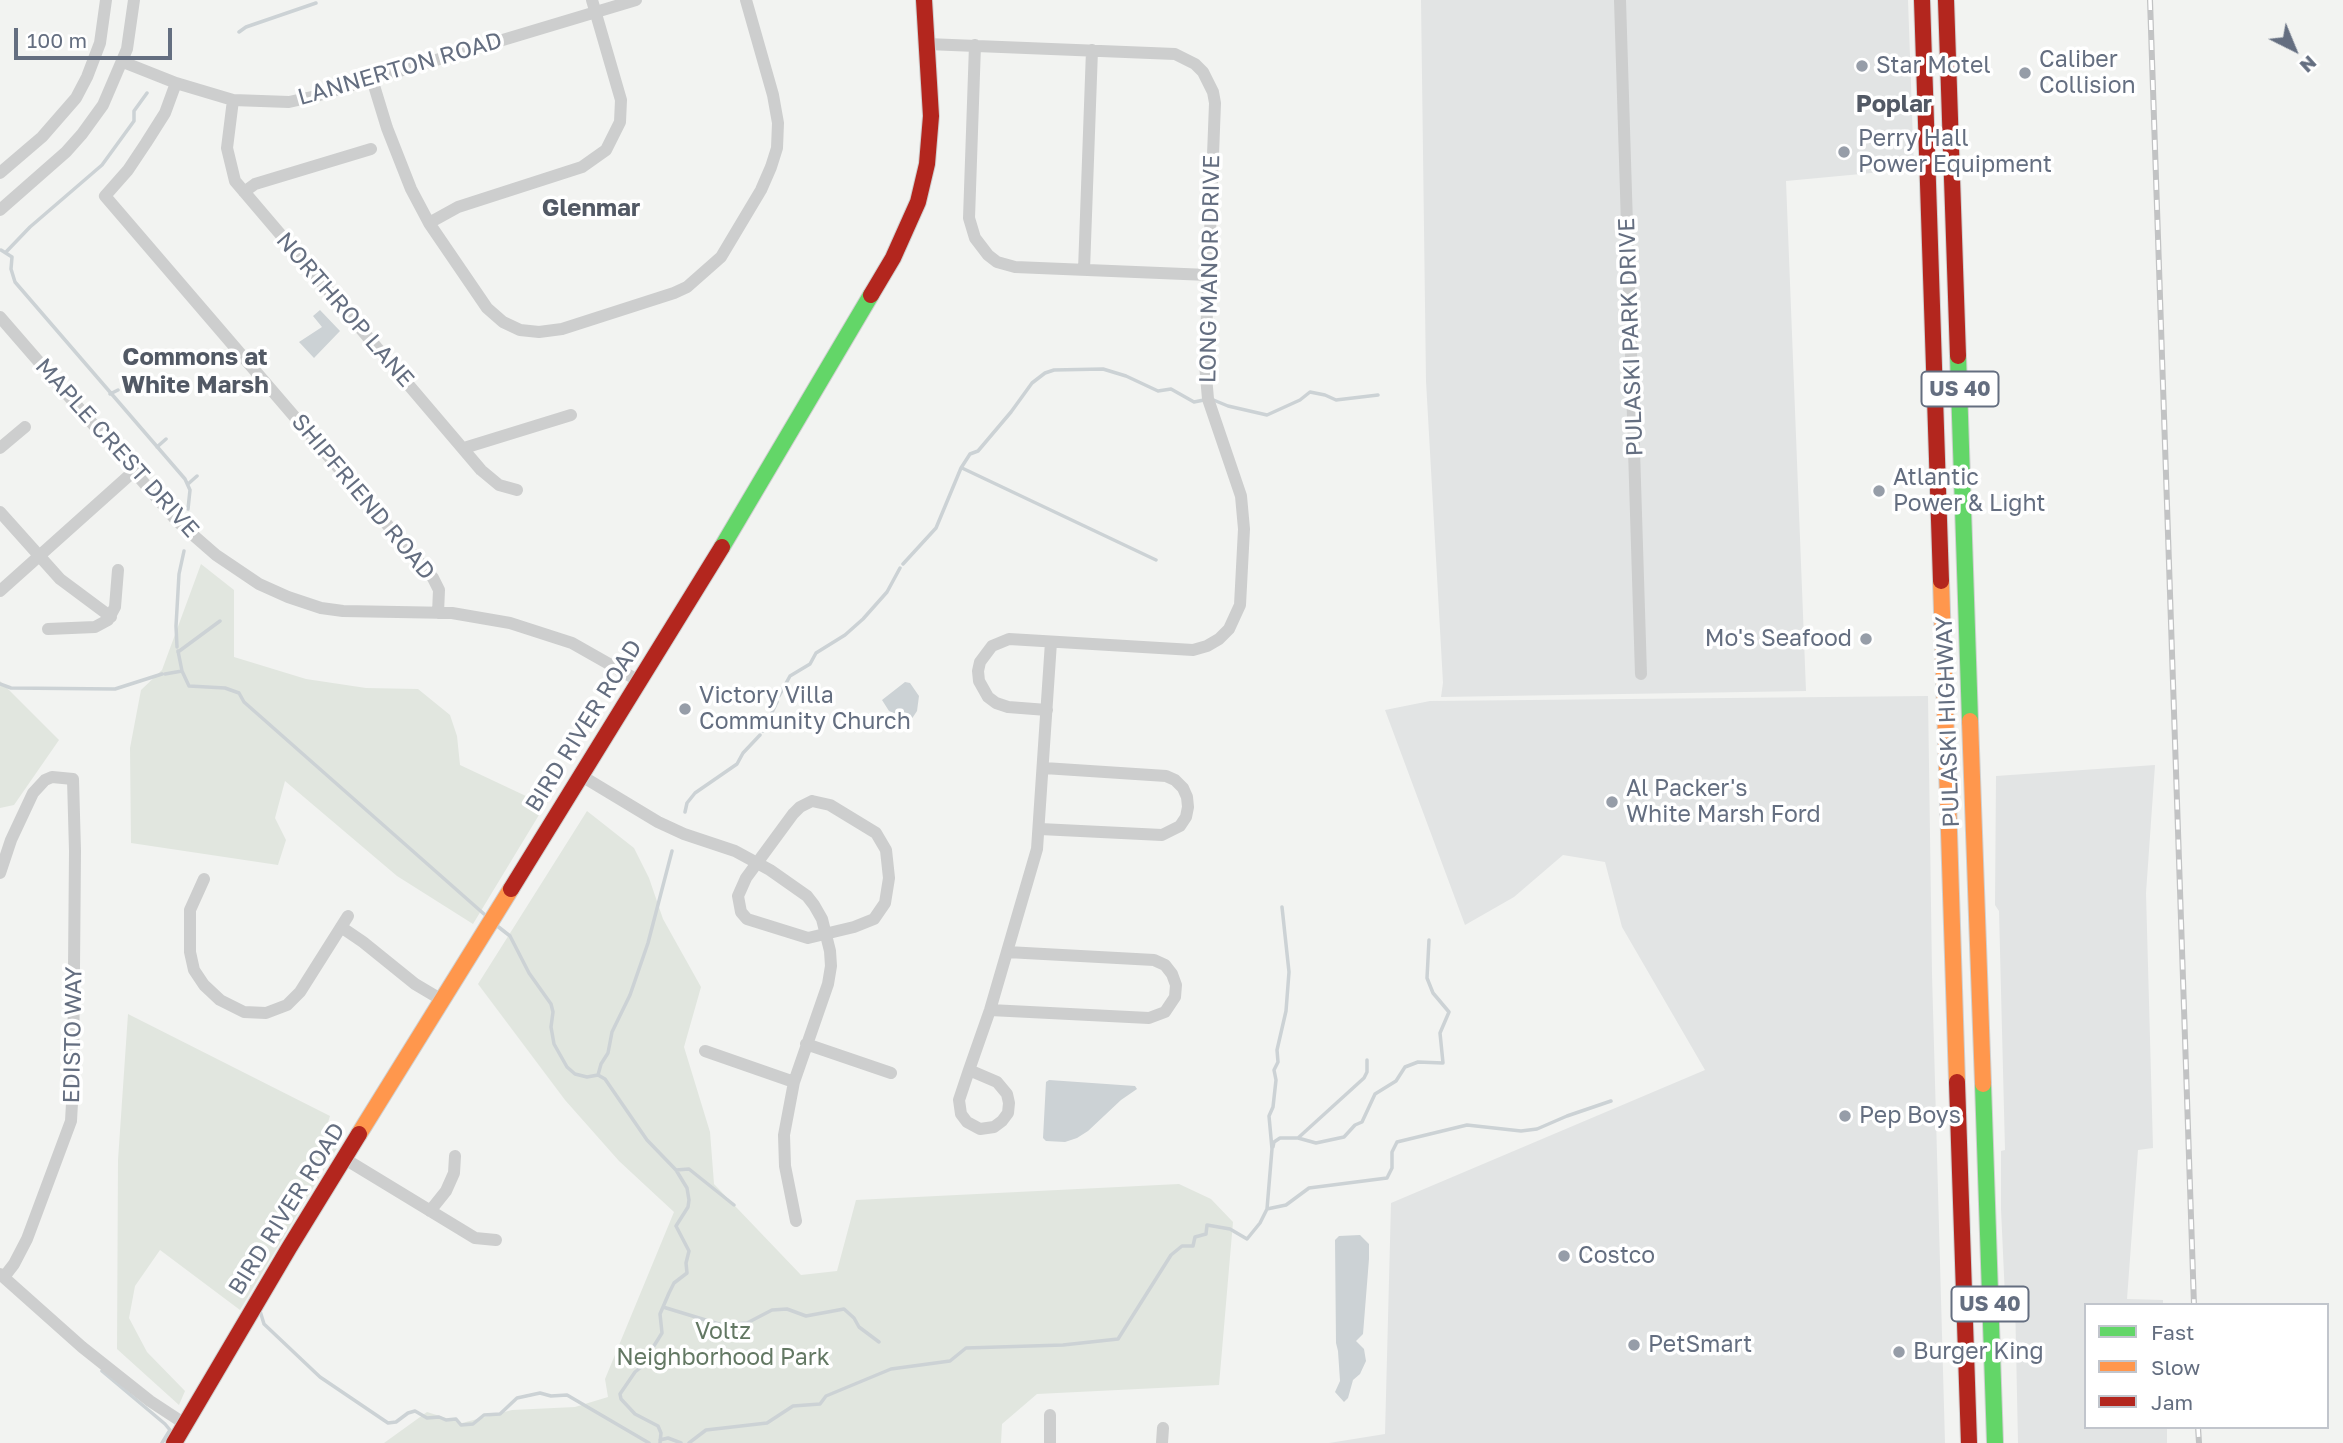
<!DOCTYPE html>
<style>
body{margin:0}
#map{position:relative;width:2343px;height:1443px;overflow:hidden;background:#f2f3f1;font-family:"Golos Text",sans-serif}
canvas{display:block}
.legend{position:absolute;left:2084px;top:1303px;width:245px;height:126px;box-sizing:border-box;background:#fff;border:2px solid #c1c5cc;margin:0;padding:9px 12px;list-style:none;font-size:21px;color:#646e80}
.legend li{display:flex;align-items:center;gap:14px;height:35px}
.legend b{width:35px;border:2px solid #c1c5cc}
.north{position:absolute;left:2259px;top:14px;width:70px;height:70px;-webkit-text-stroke:5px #fff;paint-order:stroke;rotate:137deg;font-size:19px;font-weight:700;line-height:28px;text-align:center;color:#646e80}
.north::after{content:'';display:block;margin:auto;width:24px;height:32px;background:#646e80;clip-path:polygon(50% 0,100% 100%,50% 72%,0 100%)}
.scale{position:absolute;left:14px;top:28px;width:158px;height:32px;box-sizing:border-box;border:4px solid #646e80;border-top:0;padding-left:9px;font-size:21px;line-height:24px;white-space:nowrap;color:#646e80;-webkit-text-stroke:5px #fff;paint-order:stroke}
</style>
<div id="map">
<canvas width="2343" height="1443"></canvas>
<ul class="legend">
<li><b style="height:9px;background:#63d668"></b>Fast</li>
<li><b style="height:9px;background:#ff974d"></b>Slow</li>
<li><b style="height:9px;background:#b3261e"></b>Jam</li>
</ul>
<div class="north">N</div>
<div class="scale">100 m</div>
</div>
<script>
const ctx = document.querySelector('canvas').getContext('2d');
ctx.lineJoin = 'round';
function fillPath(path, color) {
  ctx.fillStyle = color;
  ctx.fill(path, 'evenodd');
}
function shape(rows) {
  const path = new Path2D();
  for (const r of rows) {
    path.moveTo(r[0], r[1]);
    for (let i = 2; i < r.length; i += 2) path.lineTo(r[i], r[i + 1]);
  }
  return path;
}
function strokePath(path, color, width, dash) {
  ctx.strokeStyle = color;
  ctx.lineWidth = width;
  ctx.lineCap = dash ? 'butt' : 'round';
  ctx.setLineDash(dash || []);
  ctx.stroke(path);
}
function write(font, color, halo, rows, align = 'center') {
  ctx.font = font + ' "Golos Text",sans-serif';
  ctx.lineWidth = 7;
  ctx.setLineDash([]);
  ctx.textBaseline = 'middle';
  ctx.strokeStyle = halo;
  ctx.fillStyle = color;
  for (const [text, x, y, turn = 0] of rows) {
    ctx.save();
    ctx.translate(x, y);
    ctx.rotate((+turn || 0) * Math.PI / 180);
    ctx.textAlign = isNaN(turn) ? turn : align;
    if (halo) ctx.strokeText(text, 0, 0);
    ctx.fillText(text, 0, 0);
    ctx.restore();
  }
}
const built = shape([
 [1421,0,1908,0,1914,169,1786,181,1806,691,1441,697,1443,683,1426,381],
 [1928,696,1932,974,1945,1443,1329,1443,1385,1434,1391,1203,1705,1070,1622,927,1605,862,1563,855,1514,897,1465,925,1385,710,1430,701],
 [2155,765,2146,893,2153,1148,2138,1150,2127,1299,2163,1300,2163,1305,2086,1305,2086,1427,2167,1427,2167,1443,2018,1443,2015,1298,2005,1297,2001,1209,2001,1151,2005,1150,1999,911,1995,905,1996,776]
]);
const green = shape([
 [201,564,234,590,234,657,306,679,366,688,418,689,450,715,457,736,460,765,545,805,473,924,397,876,285,781,275,818,286,840,278,865,131,843,130,748,141,690,162,670],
 [0,681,59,740,14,805,0,808],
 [587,811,634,848,649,878,663,919,701,987,684,1047,710,1132,714,1184,801,1275,837,1271,856,1200,1179,1184,1211,1199,1233,1222,1219,1385,1037,1394,1002,1424,1001,1443,384,1443,427,1412,462,1423,512,1410,575,1407,608,1397,605,1379,674,1212,619,1161,565,1100,478,984],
 [128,1014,330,1116,322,1141,337,1148,240,1310,160,1250,135,1286,129,1318,147,1352,185,1391,179,1405,117,1349,118,1160]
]);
const water = shape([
 [320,310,340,331,314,358,299,342,322,327,313,316],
 [905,682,910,683,919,696,917,711,911,720,889,711,882,700],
 [1049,1080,1135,1086,1137,1089,1121,1100,1088,1131,1077,1138,1065,1142,1046,1141,1043,1138,1046,1082],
 [1360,1235,1369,1244,1369,1259,1363,1334,1356,1341,1364,1349,1366,1361,1360,1374,1353,1380,1348,1398,1344,1402,1335,1392,1340,1381,1338,1351,1336,1343,1335,1240,1339,1236]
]);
const stream = shape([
 [239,32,246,27,316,3],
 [1,250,12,257,11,269,15,282,185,479,190,490,188,509],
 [6,252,30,227,102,165,134,121,134,111,147,93],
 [110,394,118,390],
 [1211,399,1228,406,1267,415,1300,400,1310,392,1325,395,1336,400,1378,395],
 [157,447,166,439],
 [962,468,1156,560],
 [188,484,197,476],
 [903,564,936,528,961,468,970,454,978,451,1011,412,1032,383,1045,373,1054,370,1103,369,1126,376,1158,391,1171,389,1194,402,1204,400],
 [177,647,176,626,179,574,184,551],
 [178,651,182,671,189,686,225,688,239,693,244,702,484,914],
 [178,652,220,621],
 [165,674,182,671],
 [0,684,11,688,115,689,162,674],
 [779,696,790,676,810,664,816,653,845,635,863,619,887,592,900,568],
 [763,731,777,702],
 [685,812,687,803,695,793,737,764,743,753,760,735],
 [496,925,510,936,529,973,551,1004,553,1012,551,1027,554,1044,567,1067,575,1074,587,1077,598,1075,605,1079,647,1140,676,1170,687,1188,689,1200,688,1207,676,1226,689,1251,686,1263,687,1273,674,1283,669,1293,660,1314,662,1333,652,1349,651,1359,635,1372,620,1394,621,1399,635,1414,658,1426,661,1433,660,1443],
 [598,1075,601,1064,608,1053,612,1032,630,995,648,943,672,851],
 [1298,1138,1364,1078,1367,1072,1367,1060],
 [1273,1147,1274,1142,1280,1138,1298,1138,1316,1143,1344,1137,1355,1125,1362,1122,1375,1094,1396,1081,1405,1067,1418,1062,1443,1063,1440,1033,1449,1012,1433,993,1427,978,1429,940],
 [676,1170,689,1169,734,1205],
 [1267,1209,1286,1205,1309,1188,1387,1178,1392,1168,1392,1152,1397,1142,1467,1125,1521,1131,1537,1129,1567,1116,1611,1101],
 [663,1307,722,1325,747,1323,772,1310,787,1309,806,1316,844,1309,854,1318,859,1327,879,1342],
 [260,1311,264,1324,320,1377,388,1423,396,1422,408,1413,415,1411,427,1418,439,1417,446,1420,456,1419,461,1425,473,1424,484,1415,500,1414,517,1398,540,1393,551,1396,567,1395,649,1443],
 [102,1371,165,1424,170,1430,162,1443],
 [660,1440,668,1438,681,1443],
 [689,1443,706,1430,767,1423,793,1406,820,1404,826,1396,891,1369,950,1361,966,1348,1063,1345,1118,1339,1171,1255,1182,1246,1193,1246,1195,1237,1206,1234,1207,1225,1230,1229,1247,1239,1260,1223,1267,1209,1272,1149,1269,1116,1273,1107,1276,1080,1274,1070,1278,1062,1277,1050,1286,1011,1289,972,1282,907]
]);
const street = shape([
 [1620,0,1641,674],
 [927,44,1175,54,1195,64,1203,72,1213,92,1215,103,1205,364,1208,399,1241,496,1244,529,1240,605,1229,629,1219,639,1207,646,1193,650,1009,639,992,646,980,662,978,671,979,681,988,697,996,703,1008,707,1047,710],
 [975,45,969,218,975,238,988,255,997,262,1015,267,1208,275],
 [123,62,176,83,233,100,289,102,316,96,636,0],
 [372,79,387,128,411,189,429,223,487,308,503,322,520,330,539,332,562,329,674,293,687,287,721,257,761,190,771,167,777,148,778,123,773,95,746,0],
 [176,83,165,113,146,143,128,170,105,196,433,578,439,590,438,613],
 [233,100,227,148,235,181,481,470,499,485,517,490],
 [0,173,42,137,76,98,87,77,100,43,106,0],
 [244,192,255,184,371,149],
 [0,210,66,152,82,134,103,105,127,49,134,0],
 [429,223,458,207,582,167,606,150,620,122,621,100,592,0],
 [1084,270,1092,50],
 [0,317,177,521,216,555,259,584,288,597,321,608,343,611,452,613,510,623,572,643,639,681],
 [0,448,25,427],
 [464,448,571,415],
 [0,512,60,579,111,617],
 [0,591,133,472],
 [48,629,95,627,108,620,115,607,118,570],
 [580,775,658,822,684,834,735,851,770,870,807,896,814,905,822,919,830,951,831,966,828,984,794,1082,784,1135,785,1166,796,1221],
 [812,801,830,805,876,833,886,850,889,878,885,903,874,919,854,927,808,938,747,919,741,912,738,896,746,878,793,814,800,807,812,801],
 [1040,829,1162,835,1180,826,1186,817,1188,807,1187,797,1183,788,1175,780,1166,776,1044,768],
 [0,873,11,840,33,793,45,780,52,777,73,779,75,851,73,1085,71,1121,27,1239,14,1264,4,1277],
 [204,879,190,910,190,952,194,970,204,985,220,1000,244,1012,266,1013,287,1005,300,992,348,916],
 [341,927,363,942,415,984,442,1000],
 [990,1010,1149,1018,1165,1012,1175,997,1176,985,1172,974,1165,965,1154,960,1007,952],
 [806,1044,891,1073],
 [705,1051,794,1082],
 [969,1070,997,1082,1007,1094,1009,1103,1008,1113,1002,1121,994,1127,980,1129,967,1122,961,1114,959,1100,969,1070,990,1010,1037,849,1051,642],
 [345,1159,475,1238,496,1240],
 [430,1211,446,1191,454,1173,455,1156],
 [0,1274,82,1347,150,1401,185,1424],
 [1050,1443,1050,1415],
 [1162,1443,1163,1428]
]);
const fast = shape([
 [1958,356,1970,721],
 [722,547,871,295],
 [1983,1084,1995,1443]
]);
const slow = shape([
 [1941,581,1957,1082],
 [1970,721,1983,1084],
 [359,1134,511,889]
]);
const jam = shape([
 [1922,0,1941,581],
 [1946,0,1958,356],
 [871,295,893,258,918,202,927,164,931,116,924,0],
 [511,889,722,547],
 [1957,1082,1969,1443],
 [174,1443,289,1248,359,1134]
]);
const rail = shape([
 [2150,0,2194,1305],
 [2198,1427,2199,1443]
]);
const markers = [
 [1862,66,7,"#969da8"],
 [2025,73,7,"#969da8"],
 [1844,152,7,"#969da8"],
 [1879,491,7,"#969da8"],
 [1866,639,7,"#969da8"],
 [685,709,7,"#969da8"],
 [1612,802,7,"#969da8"],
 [1845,1116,7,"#969da8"],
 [1564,1256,7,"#969da8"],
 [1634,1345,7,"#969da8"],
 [1899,1352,7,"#969da8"]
];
const shields = [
 [1960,389,77],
 [1990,1304,77]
];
const shieldNames = [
 ["US 40",1960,389],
 ["US 40",1990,1304]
];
const poiNames = [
 ["Caliber",2039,60],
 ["Collision",2039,86],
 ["Star Motel",1876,66],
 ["Perry Hall",1858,139],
 ["Power Equipment",1858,165],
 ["Atlantic",1893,478],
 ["Power & Light",1893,504],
 ["Mo's Seafood",1852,639,"right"],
 ["Victory Villa",699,696],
 ["Community Church",699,722],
 ["Al Packer's",1626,789],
 ["White Marsh Ford",1626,815],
 ["Pep Boys",1859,1116],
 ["Costco",1578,1256],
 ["PetSmart",1648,1345],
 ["Burger King",1913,1352]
];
const streetNames = [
 ["LANNERTON ROAD",400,69,-16],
 ["LONG MANOR DRIVE",1210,269,-89],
 ["NORTHROP LANE",345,310,49],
 ["PULASKI PARK DRIVE",1631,337,-92],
 ["MAPLE CREST DRIVE",117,448,48],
 ["SHIPFRIEND ROAD",363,497,50],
 ["PULASKI HIGHWAY",1948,722,-92],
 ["BIRD RIVER ROAD",584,726,-58],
 ["EDISTO WAY",73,1035,-89],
 ["BIRD RIVER ROAD",287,1209,-58]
];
const parkNames = [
 ["Voltz",723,1332],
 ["Neighborhood Park",723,1358]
];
const neighbourhoodNames = [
 ["Poplar",1894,104],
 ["Glenmar",591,208],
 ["Commons at",195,357],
 ["White Marsh",195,385]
];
fillPath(built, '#e2e4e4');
fillPath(green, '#e1e6df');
fillPath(water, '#ccd2d5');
strokePath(stream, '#ccd2d5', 3.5);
strokePath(fast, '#cfd0d0', 18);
strokePath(slow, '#cfd0d0', 18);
strokePath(jam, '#cfd0d0', 18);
strokePath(street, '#cdcece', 12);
strokePath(fast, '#63d668', 16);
strokePath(slow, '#ff974d', 16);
strokePath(jam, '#b3261e', 16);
strokePath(rail, '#c2c3c4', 6);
strokePath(rail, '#fff', 3.5, [10]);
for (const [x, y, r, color] of markers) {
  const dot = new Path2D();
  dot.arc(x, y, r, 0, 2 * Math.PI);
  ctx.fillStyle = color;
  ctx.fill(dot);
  strokePath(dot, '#fff', 2.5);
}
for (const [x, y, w] of shields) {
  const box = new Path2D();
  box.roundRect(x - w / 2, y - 17.5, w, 35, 5);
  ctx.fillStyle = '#fff';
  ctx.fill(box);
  strokePath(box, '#646e80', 2);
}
write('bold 21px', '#646e80', null, shieldNames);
write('23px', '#646e80', '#fff', poiNames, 'left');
write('23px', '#646e80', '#fff', streetNames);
write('23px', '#637863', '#fff', parkNames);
write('bold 24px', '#525965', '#fff', neighbourhoodNames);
</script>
